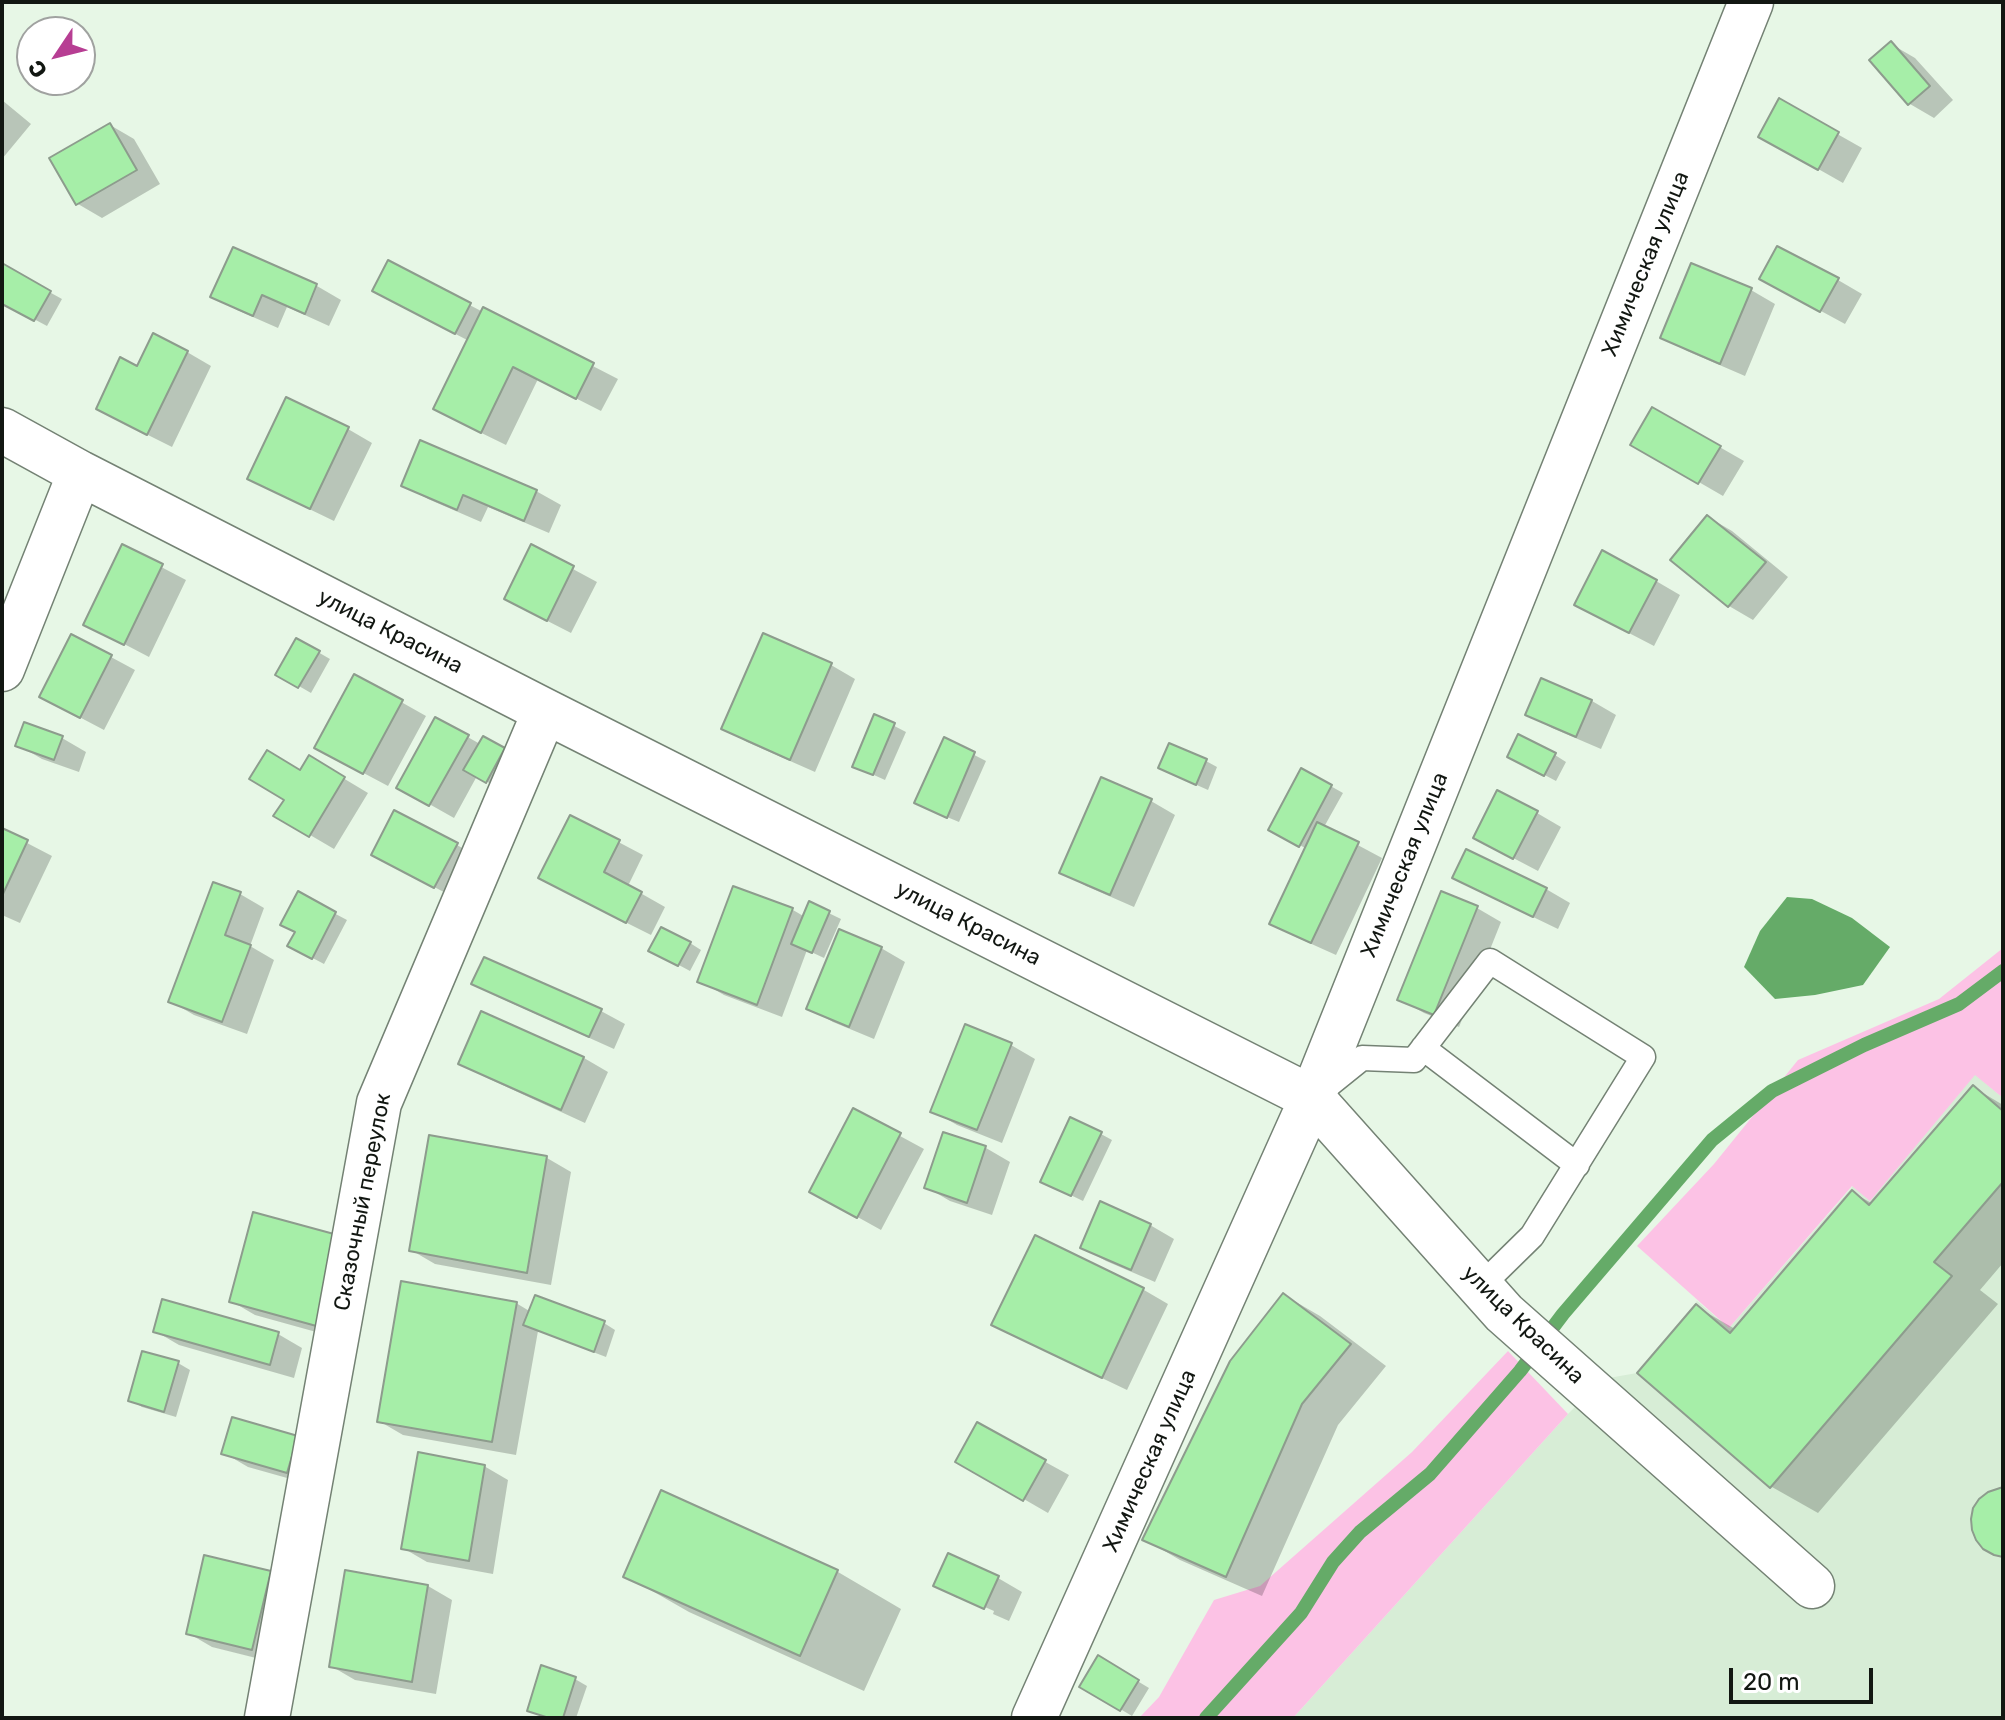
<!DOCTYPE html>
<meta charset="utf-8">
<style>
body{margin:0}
#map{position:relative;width:2005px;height:1720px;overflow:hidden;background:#e7f7e6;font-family:Rubik,sans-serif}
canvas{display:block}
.frame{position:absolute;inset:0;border:4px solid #121712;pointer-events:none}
.north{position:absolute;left:16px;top:16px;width:80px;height:80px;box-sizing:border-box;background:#fff;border:2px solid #a0a2a0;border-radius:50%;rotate:235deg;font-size:22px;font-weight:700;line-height:32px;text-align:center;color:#121712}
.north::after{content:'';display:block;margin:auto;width:28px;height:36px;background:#b73e93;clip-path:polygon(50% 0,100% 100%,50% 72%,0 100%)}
.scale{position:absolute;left:1729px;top:1668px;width:144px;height:36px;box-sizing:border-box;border:4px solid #121712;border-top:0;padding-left:10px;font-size:24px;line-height:28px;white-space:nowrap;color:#121712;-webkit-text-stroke:6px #fff;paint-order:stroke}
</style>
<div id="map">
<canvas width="2005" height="1720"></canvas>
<div class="frame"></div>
<div class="north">С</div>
<div class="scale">20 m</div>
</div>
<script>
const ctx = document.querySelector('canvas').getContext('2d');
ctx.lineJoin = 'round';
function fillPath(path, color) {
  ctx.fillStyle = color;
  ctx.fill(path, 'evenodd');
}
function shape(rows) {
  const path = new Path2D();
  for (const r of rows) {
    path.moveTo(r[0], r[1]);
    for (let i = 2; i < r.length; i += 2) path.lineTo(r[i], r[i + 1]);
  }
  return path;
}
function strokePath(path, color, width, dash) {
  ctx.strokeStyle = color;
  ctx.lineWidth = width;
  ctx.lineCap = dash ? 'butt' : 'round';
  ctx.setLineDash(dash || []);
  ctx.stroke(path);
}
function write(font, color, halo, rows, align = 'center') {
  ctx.font = font + ' Rubik,sans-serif';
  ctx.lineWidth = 7;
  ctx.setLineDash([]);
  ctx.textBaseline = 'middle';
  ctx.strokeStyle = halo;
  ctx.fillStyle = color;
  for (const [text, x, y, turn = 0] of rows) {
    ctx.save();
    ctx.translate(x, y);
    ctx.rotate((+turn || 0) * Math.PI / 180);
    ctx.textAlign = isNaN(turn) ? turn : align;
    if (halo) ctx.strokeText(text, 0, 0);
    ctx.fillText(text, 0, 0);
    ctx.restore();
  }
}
const built = shape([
 [1975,1074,2003,1098,2003,1718,1293,1718,1568,1414,1603,1379,1637,1373,1697,1301,1729,1328,1853,1186,1870,1200]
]);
const green = shape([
 [2003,948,2003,1098,1975,1075,1870,1201,1852,1186,1729,1328,1637,1246,1714,1164,1798,1060,1939,999],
 [1508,1351,1568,1414,1293,1718,1139,1718,1159,1697,1214,1600,1260,1586,1412,1452]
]);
const water = shape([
 [1787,897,1812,899,1852,918,1890,947,1863,985,1815,995,1775,999,1744,967,1760,931]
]);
const shadow = shape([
 [1891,44,1915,58,1953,100,1934,118,1910,104,1872,60],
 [2,100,31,124,2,159],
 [1779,101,1862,148,1843,183,1760,136],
 [110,125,134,139,160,184,102,218,78,204,52,159],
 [234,249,317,286,341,300,329,326,287,307,278,328,237,310,213,296],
 [389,263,483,312,484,310,618,379,601,411,538,379,506,445,459,422,469,341,398,304],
 [2,266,62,299,47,326,2,302],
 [1838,280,1862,294,1845,324,1786,292],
 [1751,290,1775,304,1745,376,1687,351,1663,337],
 [187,352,211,366,172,447,122,422,138,369],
 [1653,409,1744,461,1723,496,1633,444],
 [348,429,372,443,334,521,274,492],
 [421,442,536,491,561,505,549,533,488,507,481,522,428,499,404,485],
 [1708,517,1732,531,1788,577,1753,620,1729,606,1673,560],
 [123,547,186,580,149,657,86,624],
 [532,547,597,582,571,633,530,612],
 [1656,581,1680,595,1654,646,1600,618],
 [764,635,831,665,855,679,815,772,747,742,723,728],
 [72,636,135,670,104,730,66,710],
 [297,640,330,659,311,693,278,674],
 [355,676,426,716,388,786,341,761],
 [1542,680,1592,701,1616,715,1601,749,1552,728,1527,714],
 [875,716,906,732,885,780,854,766],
 [436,719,480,744,484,738,516,756,498,788,477,776,454,818,399,787],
 [62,738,86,752,79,772,42,759,18,745],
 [945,740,986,761,959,822,928,809],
 [1555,755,1566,762,1556,781,1509,756],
 [1206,761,1217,767,1208,790,1172,774],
 [1302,770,1343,793,1324,827,1382,858,1336,955,1296,937,1272,923,1307,849,1270,829],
 [333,772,368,793,334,849,276,815,301,773],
 [1151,801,1175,815,1134,907,1086,886,1062,872],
 [1537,813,1561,827,1538,871,1500,851],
 [571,817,643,855,628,886,665,907,651,935,565,892],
 [2,830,52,856,20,923,2,915],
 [457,845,481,859,459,900,398,868],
 [734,888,793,910,805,917,810,904,841,919,824,958,807,950,782,1017,724,995,700,981],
 [1546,889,1570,903,1558,929,1479,891],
 [240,894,264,908,250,946,274,960,247,1034,194,1015,170,1001],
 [298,894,347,920,324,964,290,946,297,932],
 [1477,908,1501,922,1459,1027,1424,1013,1400,999],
 [690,943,701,950,690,971,651,950],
 [881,948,905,962,874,1039,833,1022,809,1008],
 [474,984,601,1011,625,1024,614,1049,498,997],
 [482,1014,584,1058,608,1072,585,1123,485,1077,460,1063],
 [1011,1045,1035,1059,1002,1143,957,1125,933,1111],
 [1973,1087,2003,1105,2003,1263,1980,1290,1998,1304,1818,1513,1772,1487,1640,1373,1697,1307,1735,1329,1852,1192,1873,1204],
 [854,1111,924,1149,881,1230,836,1205],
 [944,1134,986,1148,1010,1162,992,1215,950,1201,926,1187],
 [1101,1134,1112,1140,1083,1201,1054,1187],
 [431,1138,547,1158,571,1172,551,1285,435,1264,411,1250],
 [255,1214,345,1340,255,1315,231,1301],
 [1150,1225,1174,1239,1155,1282,1106,1261,1082,1247],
 [1036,1237,1144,1290,1168,1304,1127,1390,1018,1338,994,1324],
 [1284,1295,1320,1316,1386,1366,1338,1425,1262,1596,1180,1560,1144,1539],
 [163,1301,278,1334,302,1348,294,1378,179,1345,155,1331],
 [516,1303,531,1312,604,1323,615,1330,606,1357,538,1331,516,1455,403,1435,379,1421],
 [144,1353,178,1363,190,1370,176,1417,142,1407,130,1400],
 [978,1425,1069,1475,1048,1513,958,1461],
 [297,1438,312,1485,248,1467,224,1453],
 [484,1466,508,1480,493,1574,427,1562,403,1548],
 [662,1493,838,1572,901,1609,864,1691,689,1612,626,1576],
 [949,1556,998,1578,1022,1592,1009,1621,993,1614,994,1611,957,1595,957,1598,935,1585],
 [270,1573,294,1587,276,1663,212,1647,188,1633],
 [428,1586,452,1600,436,1694,355,1680,331,1666],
 [1099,1658,1149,1688,1132,1716,1082,1686],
 [575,1679,587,1686,576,1718,545,1718,529,1710]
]);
const stream = shape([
 [1206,1718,1301,1613,1333,1562,1360,1532,1430,1474,1520,1371,1563,1314,1712,1140,1772,1091,1864,1045,1959,1004,2003,971]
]);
const building = shape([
 [1891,41,1930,86,1908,105,1869,60,1891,41],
 [1779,98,1839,132,1818,170,1758,137,1779,98],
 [110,123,137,170,76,205,49,158,110,123],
 [1777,246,1839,278,1820,312,1759,279,1777,246],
 [233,247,317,284,305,314,262,295,253,316,210,297,233,247],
 [388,260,471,303,455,334,372,291,388,260],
 [2,263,51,291,34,321,2,304,2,263],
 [1691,263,1752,288,1720,364,1660,338,1691,263],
 [483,307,594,363,576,399,513,367,481,433,433,409,483,307],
 [153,333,188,351,147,435,96,409,120,357,137,366,153,333],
 [286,397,349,427,310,509,247,479,286,397],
 [1652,407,1721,446,1698,484,1630,445,1652,407],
 [420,440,537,490,524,521,463,495,457,510,401,486,420,440],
 [1707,515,1766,562,1728,607,1670,560,1707,515],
 [122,544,163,564,124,645,83,625,122,544],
 [531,544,574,566,547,621,504,599,531,544],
 [1602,550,1657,580,1629,633,1574,605,1602,550],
 [763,633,832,663,790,760,721,729,763,633],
 [71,634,112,655,80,718,39,697,71,634],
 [296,638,320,651,298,688,275,675,296,638],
 [354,674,403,700,363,774,314,748,354,674],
 [1541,678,1592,700,1576,737,1525,715,1541,678],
 [874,714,895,723,873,775,852,767,874,714],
 [435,717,469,735,429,806,396,788,435,717],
 [24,722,63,736,54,760,15,746,24,722],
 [1518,734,1556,753,1544,776,1507,757,1518,734],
 [483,736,505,748,486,783,463,770,483,736],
 [944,737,975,752,947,818,914,803,944,737],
 [1169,743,1207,759,1196,785,1158,768,1169,743],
 [267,750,300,770,309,755,345,777,309,837,273,816,284,800,249,779,267,750],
 [1301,768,1332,785,1299,847,1268,830,1301,768],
 [1101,777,1152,799,1110,895,1059,873,1101,777],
 [1497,790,1538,811,1513,859,1473,838,1497,790],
 [394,810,458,843,434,888,371,855,394,810],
 [570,815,620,840,604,872,642,892,626,923,538,878,570,815],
 [1317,822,1359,842,1311,943,1269,924,1317,822],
 [2,828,28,840,2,896,2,828],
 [1466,849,1547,888,1533,917,1452,878,1466,849],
 [213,882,241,892,225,935,251,945,222,1022,168,1002,213,882],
 [733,886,793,908,757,1005,697,982,733,886],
 [298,891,336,912,312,959,287,946,295,932,280,925,298,891],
 [1441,891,1478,906,1434,1015,1397,1000,1441,891],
 [809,901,830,911,812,953,791,944,809,901],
 [661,927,691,942,678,966,648,951,661,927],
 [839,929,882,947,849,1027,806,1009,839,929],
 [484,957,602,1009,589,1037,471,984,484,957],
 [481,1011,584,1057,561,1110,458,1064,481,1011],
 [965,1024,1012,1043,977,1130,930,1112,965,1024],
 [1973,1085,2003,1111,2003,1182,1934,1262,1952,1276,1770,1488,1637,1373,1696,1304,1730,1333,1852,1190,1869,1205,1973,1085],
 [853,1108,901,1133,857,1218,809,1192,853,1108],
 [1070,1117,1102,1132,1071,1196,1040,1182,1070,1117],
 [943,1132,986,1146,967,1203,924,1188,943,1132],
 [429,1135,547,1156,527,1273,409,1251,429,1135],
 [1100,1201,1151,1224,1131,1270,1080,1248,1100,1201],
 [253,1212,345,1237,320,1327,229,1302,253,1212],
 [1035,1235,1144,1288,1102,1378,991,1325,1035,1235],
 [401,1281,517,1302,492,1442,377,1422,401,1281],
 [1283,1293,1351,1344,1302,1404,1226,1577,1142,1540,1230,1361,1283,1293],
 [535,1295,605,1321,594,1352,523,1325,535,1295],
 [162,1299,279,1332,270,1365,153,1332,162,1299],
 [142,1351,179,1361,164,1412,128,1401,142,1351],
 [232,1417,298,1436,287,1473,221,1454,232,1417],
 [977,1422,1046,1460,1023,1501,955,1462,977,1422],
 [418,1452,485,1465,469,1561,401,1549,418,1452],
 [2003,1487,2003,1557,1994,1555,1983,1549,1976,1540,1972,1530,1971,1519,1973,1508,1979,1499,1988,1492,2003,1487],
 [661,1490,838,1570,800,1656,623,1577,661,1490],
 [948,1553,999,1576,984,1609,933,1586,948,1553],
 [204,1555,271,1571,252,1650,186,1634,204,1555],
 [345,1570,428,1585,412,1682,329,1667,345,1570],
 [1098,1655,1139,1680,1120,1711,1079,1687,1098,1655],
 [541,1665,576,1677,563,1718,549,1718,527,1711,541,1665]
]);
const lane = shape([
 [1423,1048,1577,1165],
 [1321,1091,1362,1058,1414,1060,1490,961,1643,1057,1532,1236,1480,1287]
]);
const street = shape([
 [2,430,80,473,545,711,1312,1098,1504,1313,1812,1586],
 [2,669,80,473],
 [267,1718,379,1103,545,711],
 [1034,1718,1312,1098,1751,2]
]);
const streetNames = [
 ["Химическая улица",1646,264,-68],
 ["улица Красина",390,632,27],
 ["Химическая улица",1405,865,-68],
 ["улица Красина",968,924,27],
 ["Сказочный переулок",363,1202,-79],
 ["улица Красина",1523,1325,44],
 ["Химическая улица",1150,1461,-66]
];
fillPath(built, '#d7edd6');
fillPath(green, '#fcc2e5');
fillPath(water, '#65ab68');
fillPath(shadow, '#0003');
strokePath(stream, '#65ab68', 14);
fillPath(building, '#a6eea8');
strokePath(building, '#8d9c8d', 2);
strokePath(lane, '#748274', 27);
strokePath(street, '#748274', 47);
strokePath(lane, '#fff', 24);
strokePath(street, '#fff', 44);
write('22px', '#121712', '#fff', streetNames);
</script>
